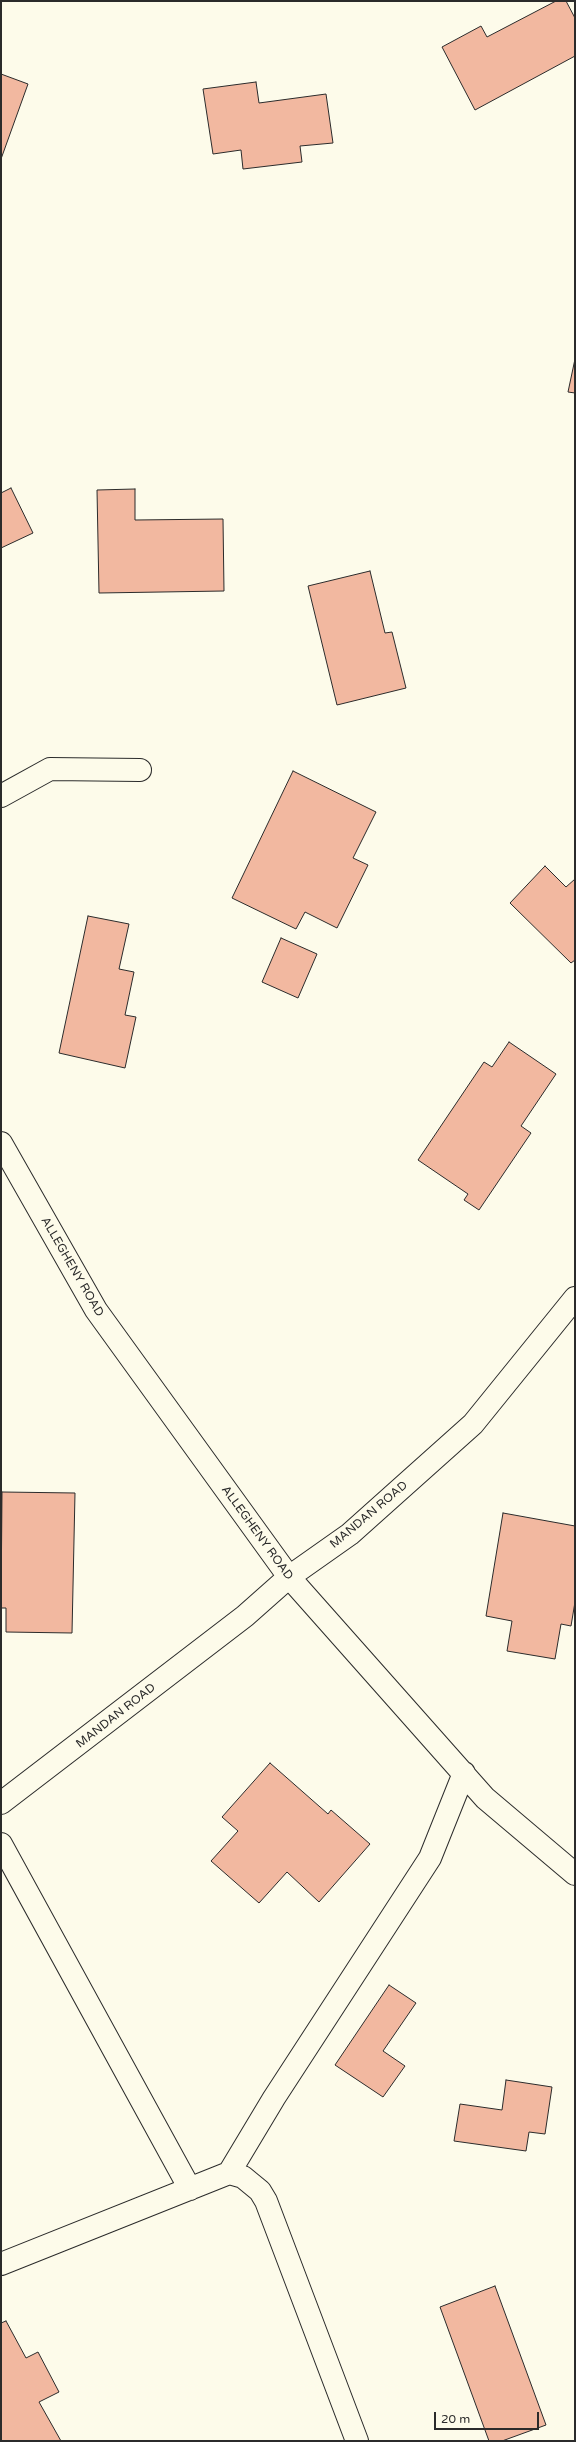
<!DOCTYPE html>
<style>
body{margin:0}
#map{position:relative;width:576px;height:2442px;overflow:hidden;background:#fdfbea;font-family:"Varela Round",sans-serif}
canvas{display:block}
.frame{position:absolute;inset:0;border:2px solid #2b2b2b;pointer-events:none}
.scale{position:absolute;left:434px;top:2412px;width:105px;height:18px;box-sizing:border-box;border:2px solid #2b2b2b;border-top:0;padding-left:5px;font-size:12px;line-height:14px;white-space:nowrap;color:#2b2b2b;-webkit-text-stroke:3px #fdfbea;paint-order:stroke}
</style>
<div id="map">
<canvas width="576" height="2442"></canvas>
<div class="frame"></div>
<div class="scale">20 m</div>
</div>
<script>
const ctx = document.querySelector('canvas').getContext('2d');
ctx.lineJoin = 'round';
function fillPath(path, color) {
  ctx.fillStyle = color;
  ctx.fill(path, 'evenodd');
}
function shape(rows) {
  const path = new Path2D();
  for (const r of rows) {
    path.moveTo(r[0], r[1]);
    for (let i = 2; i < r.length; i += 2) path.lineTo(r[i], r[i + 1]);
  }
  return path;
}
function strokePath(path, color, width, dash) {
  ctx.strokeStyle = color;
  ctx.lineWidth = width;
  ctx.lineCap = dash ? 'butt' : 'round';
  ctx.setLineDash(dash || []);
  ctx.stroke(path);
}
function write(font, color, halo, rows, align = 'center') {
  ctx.font = font + ' "Varela Round",sans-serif';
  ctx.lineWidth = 3;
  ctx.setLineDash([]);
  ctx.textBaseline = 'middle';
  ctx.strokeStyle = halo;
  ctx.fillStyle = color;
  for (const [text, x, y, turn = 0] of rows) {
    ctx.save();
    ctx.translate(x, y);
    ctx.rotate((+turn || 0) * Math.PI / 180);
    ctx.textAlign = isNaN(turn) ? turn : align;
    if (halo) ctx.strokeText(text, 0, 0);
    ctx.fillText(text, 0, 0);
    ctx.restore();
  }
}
const building = shape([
 [556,1,566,1,575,18,575,56,475,110,442,47,481,26,487,37,556,1],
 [1,74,28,84,1,159,1,74],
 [256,82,259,103,326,94,333,143,300,146,302,162,243,169,241,150,213,154,203,89,256,82],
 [575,359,575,393,568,392,575,359],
 [11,488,33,533,1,548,1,493,11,488],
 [135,489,135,520,223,519,224,591,99,593,97,490,135,489],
 [370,571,385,633,392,632,406,688,337,705,308,586,370,571],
 [293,771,376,812,353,858,368,865,337,928,305,912,296,929,232,898,293,771],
 [545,866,566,887,575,879,575,960,571,963,510,903,545,866],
 [88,916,129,924,119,969,134,972,125,1015,136,1017,125,1068,59,1053,88,916],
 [281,938,317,954,298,998,262,982,281,938],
 [509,1042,556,1074,521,1126,531,1133,479,1210,464,1200,468,1194,418,1160,484,1062,492,1067,509,1042],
 [2,1492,75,1493,72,1633,6,1632,6,1608,1,1608,2,1492],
 [503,1513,575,1526,575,1602,571,1626,561,1624,555,1659,507,1651,512,1621,486,1616,503,1513],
 [270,1763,328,1814,331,1810,370,1844,319,1902,287,1872,259,1903,211,1861,238,1831,222,1817,270,1763],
 [389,1985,416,2003,383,2051,405,2066,383,2097,335,2065,389,1985],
 [506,2080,552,2087,545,2134,529,2132,526,2151,454,2141,460,2104,502,2110,506,2080],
 [495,2286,546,2425,502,2441,489,2441,440,2307,495,2286],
 [6,2321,26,2358,38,2352,59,2392,39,2402,61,2441,1,2441,1,2323,6,2321]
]);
const minor = shape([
 [1,796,50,769,140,770],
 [1,1143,96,1310,289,1577,485,1798,575,1874],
 [1,1803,245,1616,289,1577,350,1534,473,1424,575,1298],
 [1,1844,190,2189],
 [229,2173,274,2098,430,1858,464,1773],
 [1,2264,229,2173,243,2177,260,2191,266,2201,357,2441]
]);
const streetNames = [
 ["ALLEGHENY ROAD",72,1267,60],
 ["MANDAN ROAD",369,1515,-40],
 ["ALLEGHENY ROAD",257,1533,54],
 ["MANDAN ROAD",116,1716,-38]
];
fillPath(building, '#f2b8a0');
strokePath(building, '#2b2b2b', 1);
strokePath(minor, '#2b2b2b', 24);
strokePath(minor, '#fdfbea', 22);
write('12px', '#2b2b2b', '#fdfbea', streetNames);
</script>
